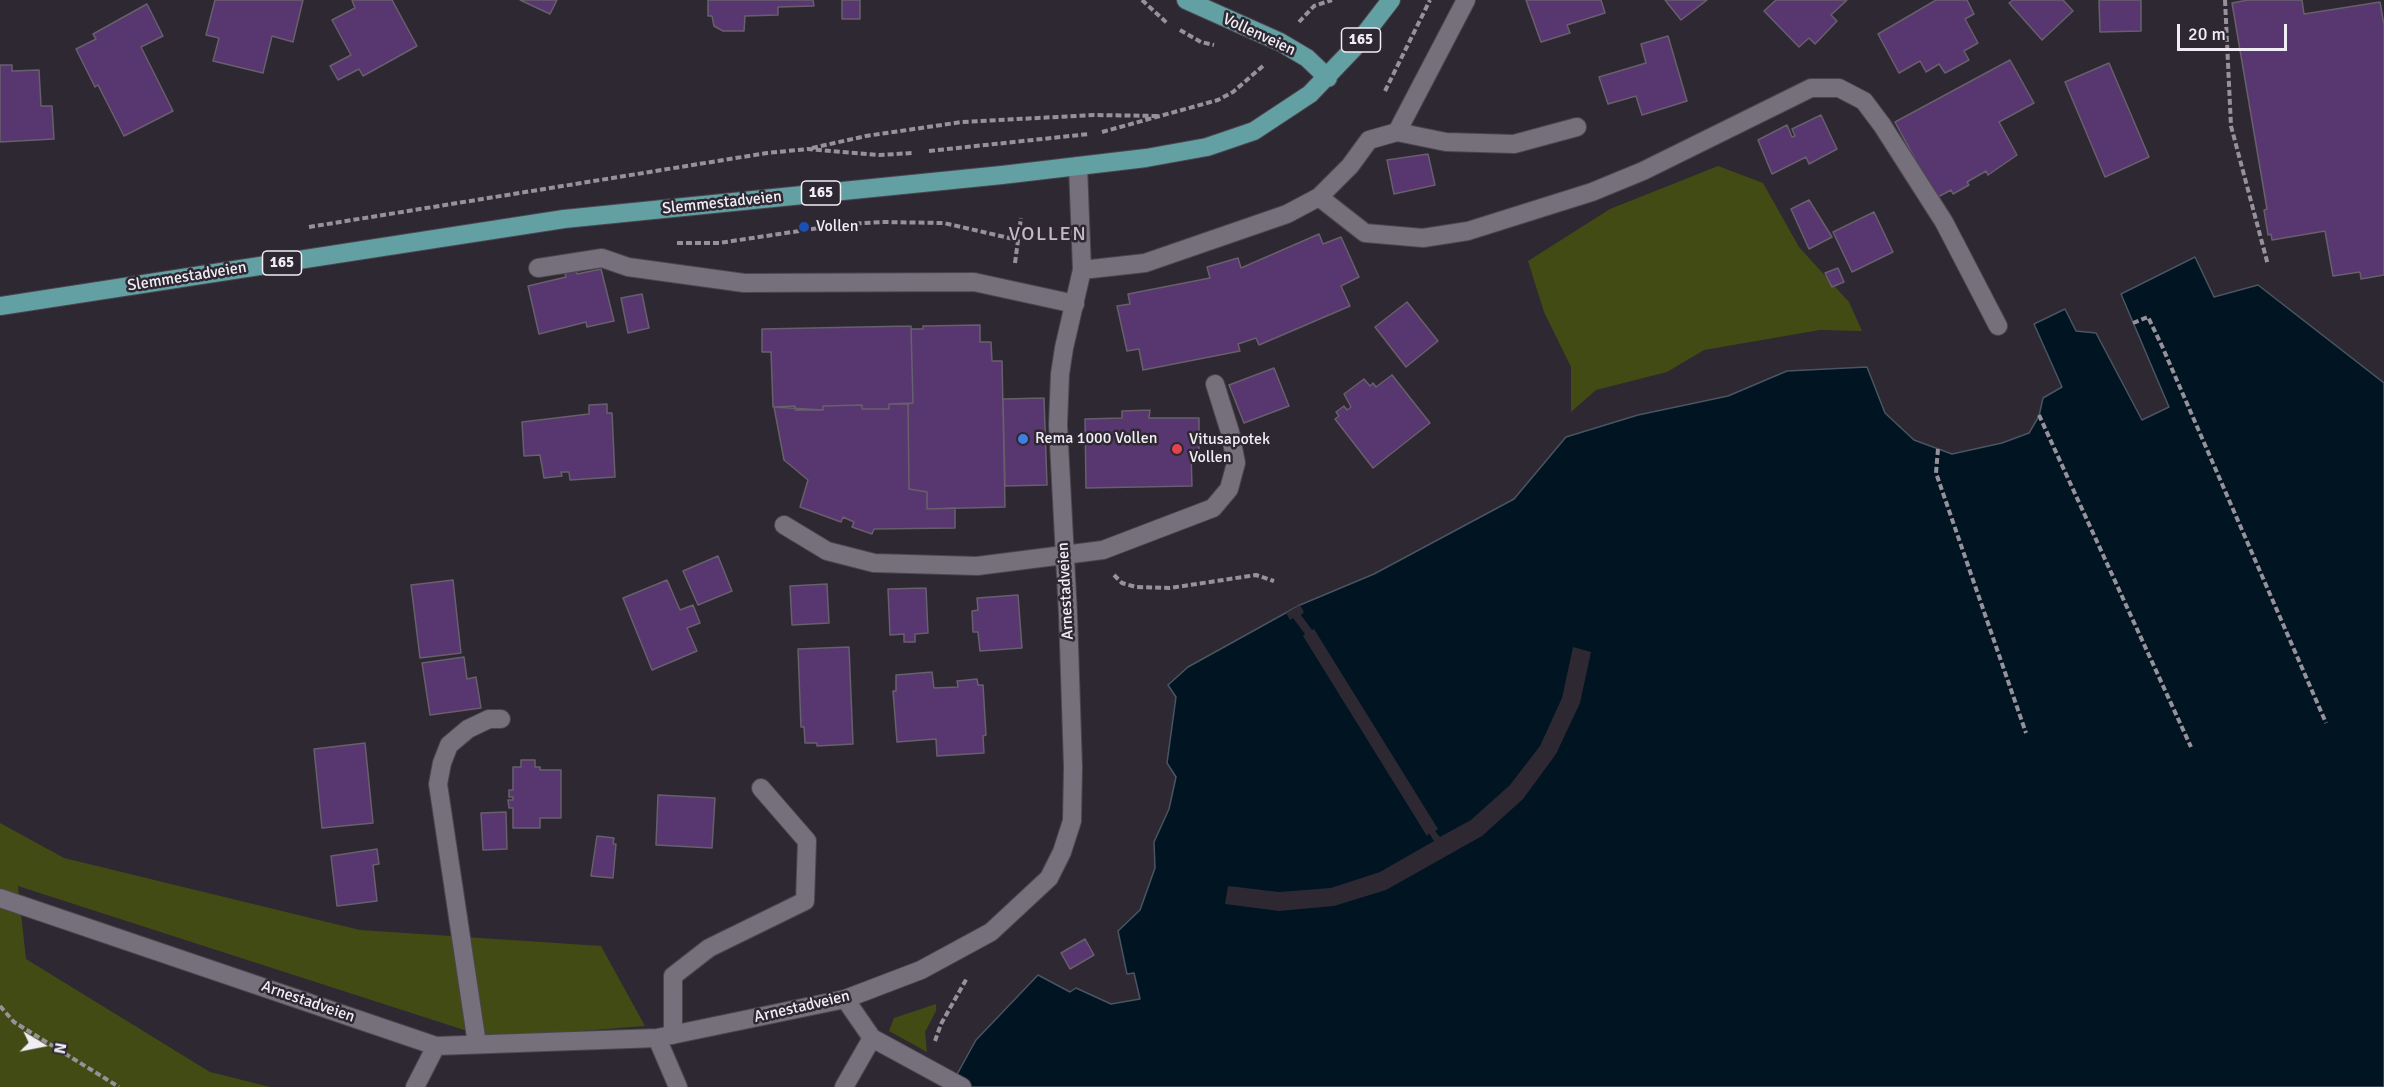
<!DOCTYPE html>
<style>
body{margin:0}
#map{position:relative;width:2384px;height:1087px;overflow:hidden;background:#2e2833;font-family:Signika,sans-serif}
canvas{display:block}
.north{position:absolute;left:12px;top:1015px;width:60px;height:60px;-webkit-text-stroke:4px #2e2833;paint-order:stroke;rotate:100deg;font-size:16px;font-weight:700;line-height:24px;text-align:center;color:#f1edf4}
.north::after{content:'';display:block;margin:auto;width:21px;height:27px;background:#f1edf4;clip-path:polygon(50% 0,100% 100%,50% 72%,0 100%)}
.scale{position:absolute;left:2177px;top:24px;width:110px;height:27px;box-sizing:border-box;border:3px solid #f1edf4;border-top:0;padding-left:8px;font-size:18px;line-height:21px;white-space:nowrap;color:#f1edf4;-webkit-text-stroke:4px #2e2833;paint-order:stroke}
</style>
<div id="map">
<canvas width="2384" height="1087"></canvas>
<div class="north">N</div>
<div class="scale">20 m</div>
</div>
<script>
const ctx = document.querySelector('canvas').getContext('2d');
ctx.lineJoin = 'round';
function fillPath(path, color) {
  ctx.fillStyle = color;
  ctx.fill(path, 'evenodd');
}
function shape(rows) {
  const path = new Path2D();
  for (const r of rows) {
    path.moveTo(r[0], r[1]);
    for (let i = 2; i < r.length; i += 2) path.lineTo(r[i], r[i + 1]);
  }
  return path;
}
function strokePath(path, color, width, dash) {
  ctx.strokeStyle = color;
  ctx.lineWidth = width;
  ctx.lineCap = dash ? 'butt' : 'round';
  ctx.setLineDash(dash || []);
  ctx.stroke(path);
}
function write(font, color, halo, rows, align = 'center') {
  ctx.font = font + ' Signika,sans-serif';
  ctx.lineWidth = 5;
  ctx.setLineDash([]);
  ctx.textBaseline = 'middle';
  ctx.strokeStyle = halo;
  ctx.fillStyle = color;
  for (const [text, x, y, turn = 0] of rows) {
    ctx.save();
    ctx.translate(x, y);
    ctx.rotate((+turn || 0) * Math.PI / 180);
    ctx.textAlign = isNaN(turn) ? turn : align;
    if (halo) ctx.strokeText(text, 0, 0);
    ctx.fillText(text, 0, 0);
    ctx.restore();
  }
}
const green = shape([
 [1718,166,1763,183,1799,247,1849,302,1862,331,1820,330,1704,350,1667,372,1596,390,1571,412,1571,367,1544,312,1528,261,1610,209],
 [0,823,64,858,360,930,601,946,645,1026,489,1038,18,886,26,959,210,1072,270,1087,0,1087],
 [936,1004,936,1011,925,1032,927,1052,889,1031,894,1018]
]);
const water = shape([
 [2195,257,2214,297,2258,285,2384,383,2384,1087,950,1087,976,1040,1038,975,1070,992,1076,988,1111,1004,1140,999,1134,973,1127,974,1118,931,1140,910,1155,868,1154,842,1169,809,1176,777,1167,763,1176,697,1168,685,1188,667,1300,605,1374,574,1514,499,1566,437,1638,415,1728,396,1787,371,1867,367,1885,413,1914,440,1952,454,2002,443,2029,433,2039,416,2043,398,2062,387,2034,324,2065,309,2076,331,2096,333,2142,420,2169,407,2121,294,2195,257]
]);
const pier = shape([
 [1300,605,1304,612,1301,615,1312,630,1314,629,1438,829,1435,831,1440,837,1471,820,1510,785,1540,746,1562,698,1573,647,1591,652,1580,703,1556,754,1523,799,1482,836,1386,890,1334,906,1279,911,1225,904,1228,886,1279,892,1331,888,1380,872,1434,841,1429,833,1427,836,1303,636,1305,634,1293,618,1290,620,1286,613]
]);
const building = shape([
 [215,0,303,0,293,42,272,36,263,73,213,61,219,38,206,35,215,0],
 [392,0,417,46,363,76,359,69,338,80,330,66,351,55,332,20,355,8,352,0,392,0],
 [520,0,557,0,550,14,520,0],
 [708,0,813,0,814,6,778,7,778,15,745,16,744,31,723,31,714,26,712,16,708,16,708,0],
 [842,0,860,0,860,19,842,19,842,0],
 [1526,0,1601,0,1605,13,1567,25,1570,33,1541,42,1526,0],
 [1665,0,1707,0,1681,20,1665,0],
 [1776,0,1847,0,1831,15,1837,21,1815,44,1809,38,1799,47,1764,11,1776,0],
 [1936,0,1967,0,1974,14,1965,19,1978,43,1964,51,1969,60,1945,73,1939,64,1926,72,1920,61,1899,73,1878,34,1936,0],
 [2013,0,2063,0,2073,11,2042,40,2009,3,2013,0],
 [2099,0,2141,0,2141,31,2100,32,2099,0],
 [2248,0,2302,0,2304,14,2380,2,2384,25,2384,275,2361,279,2360,272,2333,276,2325,231,2272,240,2271,234,2268,235,2264,210,2267,209,2232,3,2248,0],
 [147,4,163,36,141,47,173,111,124,136,98,85,95,87,76,49,96,39,93,34,147,4],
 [1668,36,1687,101,1642,115,1636,96,1608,104,1599,77,1646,63,1641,44,1668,36],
 [2010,60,2034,103,1999,122,2017,155,1988,175,1986,171,1967,182,1969,185,1953,194,1951,190,1936,198,1895,122,2010,60],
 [2109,63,2149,157,2105,177,2065,82,2109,63],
 [0,65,12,65,12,71,39,70,41,106,52,106,54,139,0,142,0,65],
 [1821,115,1837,149,1809,164,1806,157,1772,174,1758,140,1787,125,1792,137,1795,136,1792,129,1821,115],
 [1428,154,1435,185,1394,194,1387,160,1428,154],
 [1809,200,1832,237,1809,249,1791,209,1809,200],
 [1874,212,1893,252,1852,272,1833,232,1874,212],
 [1319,234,1323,244,1341,237,1359,277,1341,286,1350,306,1259,345,1256,338,1238,344,1240,351,1143,370,1139,349,1127,351,1117,306,1130,304,1128,294,1210,278,1207,267,1238,258,1241,268,1319,234],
 [1838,268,1844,282,1832,287,1825,273,1838,268],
 [601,269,614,321,587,327,586,322,539,334,528,286,566,277,565,273,576,270,577,274,601,269],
 [642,294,649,328,628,333,621,298,642,294],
 [1407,302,1438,341,1406,367,1375,327,1407,302],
 [980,325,980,342,991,342,992,361,1002,361,1005,507,927,509,927,492,909,489,908,404,913,403,911,329,923,329,923,326,980,325],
 [911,326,913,403,889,404,889,409,862,409,862,405,823,406,823,410,773,407,771,352,762,352,762,329,911,326],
 [1274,368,1289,406,1244,423,1229,385,1274,368],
 [1392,375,1430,423,1373,468,1335,419,1339,416,1336,412,1344,406,1347,410,1351,407,1344,394,1364,379,1370,386,1373,383,1376,387,1392,375],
 [1044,398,1047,485,1005,486,1003,399,1044,398],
 [607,404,607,413,612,413,615,477,570,480,569,472,561,472,562,476,544,478,540,455,524,456,522,422,589,414,589,405,607,404],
 [889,404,908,404,909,489,927,492,927,509,955,508,955,528,874,529,872,534,852,527,854,522,843,517,841,522,800,507,808,480,784,460,774,407,795,406,795,410,823,410,823,406,862,405,862,409,889,409,889,404],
 [1150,410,1149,418,1199,418,1199,451,1191,451,1192,486,1086,488,1085,419,1122,418,1122,411,1150,410],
 [718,556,732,591,698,605,683,571,718,556],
 [453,580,461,653,420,658,411,585,453,580],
 [667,580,680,610,693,605,700,623,687,628,697,651,652,670,623,598,667,580],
 [827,584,829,623,792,625,790,586,827,584],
 [926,588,928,633,915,634,915,642,904,642,904,634,890,635,888,589,926,588],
 [1018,595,1022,648,980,651,978,632,973,632,972,611,978,610,977,598,1018,595],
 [849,647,853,744,817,746,817,743,805,743,804,727,801,727,798,649,849,647],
 [464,657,467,679,476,677,481,708,430,715,422,663,464,657],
 [932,672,934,688,958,687,957,681,977,679,978,685,983,685,986,735,983,736,984,753,937,756,936,739,897,742,893,691,896,691,896,675,932,672],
 [365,743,373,823,322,828,314,749,365,743],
 [521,760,535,760,535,767,540,767,540,770,561,770,561,818,540,818,540,828,513,828,513,808,509,808,508,800,513,800,513,797,509,797,509,790,513,790,513,767,521,767,521,760],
 [658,795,715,798,712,848,656,845,658,795],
 [506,812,507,849,483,850,481,813,506,812],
 [597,836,614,838,613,844,616,844,613,878,591,876,597,836],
 [377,849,379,864,373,865,377,901,337,906,331,856,377,849],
 [1085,939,1094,955,1070,969,1061,953,1085,939]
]);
const path = shape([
 [1142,0,1168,24],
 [2225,0,2231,126,2268,265],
 [1299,22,1314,6,1332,0],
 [1180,30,1201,42,1214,45],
 [1385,91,1430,0],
 [1102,132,1218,100,1233,92,1264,65],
 [812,148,866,136,962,122,1094,115,1159,116],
 [929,151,1089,134],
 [309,227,767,153,808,149,879,155,913,153],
 [677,243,719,243,846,224,882,222,944,223,1018,240],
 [1015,263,1021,218],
 [2133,323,2148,317,2162,346,2326,723],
 [2039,415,2191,747],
 [1938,449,1936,473,2026,733],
 [1114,575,1122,583,1136,587,1170,588,1256,575,1274,581],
 [0,1006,14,1022,119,1087],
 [935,1041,941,1024,967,978]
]);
const minor = shape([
 [1397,132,1466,0],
 [1319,197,1365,233,1423,238,1468,231,1592,192,1643,171,1811,88,1839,88,1864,101,1882,125,1944,222,1998,326],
 [538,268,602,258,628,267,744,283,974,282,1075,304],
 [1082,270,1145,263,1287,214,1319,197,1350,166,1369,140,1397,132,1446,142,1514,144,1577,127],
 [784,525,827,551,874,563,977,566,1103,550,1213,508,1229,489,1236,463,1230,432,1215,384],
 [0,898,436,1046,657,1038,845,999,921,970,991,932,1049,878,1062,852,1072,821,1073,767,1068,614,1058,425,1060,374,1064,348,1082,270,1078,166],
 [845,999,872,1038,962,1087],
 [673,1035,673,976,709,948,805,901,807,841,761,788],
 [657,1038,678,1087],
 [477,1044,438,784,442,763,449,745,468,729,489,719,501,719],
 [415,1087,436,1046],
 [844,1087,872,1038]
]);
const major = shape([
 [1186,0,1280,42,1307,58,1328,78],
 [0,306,564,219,1002,175,1146,158,1207,147,1254,131,1310,94,1354,48,1391,0]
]);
const markers = [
 [804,227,6,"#1a4fb4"],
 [1023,439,6,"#3f7fe0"],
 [1177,449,6,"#e0444e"]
];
const shields = [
 [1361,40,39],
 [821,193,39],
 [282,263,39]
];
const shieldNames = [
 ["165",1361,40],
 ["165",821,193],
 ["165",282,263]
];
const streetNames = [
 ["Vollenveien",1259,35,25],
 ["Slemmestadveien",722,203,-6],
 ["Slemmestadveien",187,277,-9],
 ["Arnestadveien",1066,591,-93],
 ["Arnestadveien",308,1002,19],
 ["Arnestadveien",802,1007,-13]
];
const poiNames = [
 ["Vollen",816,227],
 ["Rema 1000 Vollen",1035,439],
 ["Vitusapotek",1189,440],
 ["Vollen",1189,458]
];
const quarterNames = [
 ["VOLLEN",1048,235]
];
fillPath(green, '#434b14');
fillPath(water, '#011422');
strokePath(water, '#495561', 1.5);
fillPath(pier, '#2e2833');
fillPath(building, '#58366f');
strokePath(building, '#67606c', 1.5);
strokePath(minor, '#4b464e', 20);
strokePath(major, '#4b464e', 20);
strokePath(path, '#96919a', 4, [6, 3]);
strokePath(minor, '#766f7c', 18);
strokePath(major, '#63a0a3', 18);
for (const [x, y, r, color] of markers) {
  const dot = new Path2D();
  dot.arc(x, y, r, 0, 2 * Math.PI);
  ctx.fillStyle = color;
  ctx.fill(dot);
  strokePath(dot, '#2e2833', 2);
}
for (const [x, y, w] of shields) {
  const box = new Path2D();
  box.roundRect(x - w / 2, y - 12, w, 24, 4.5);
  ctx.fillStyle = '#2e2833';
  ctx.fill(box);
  strokePath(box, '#f1edf4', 1.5);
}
write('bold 15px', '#f1edf4', null, shieldNames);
write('16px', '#f1edf4', '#2e2833', streetNames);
write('16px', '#f1edf4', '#2e2833', poiNames, 'left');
ctx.letterSpacing = '1.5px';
write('20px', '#c3bbc9', '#2e2833', quarterNames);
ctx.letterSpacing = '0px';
</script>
